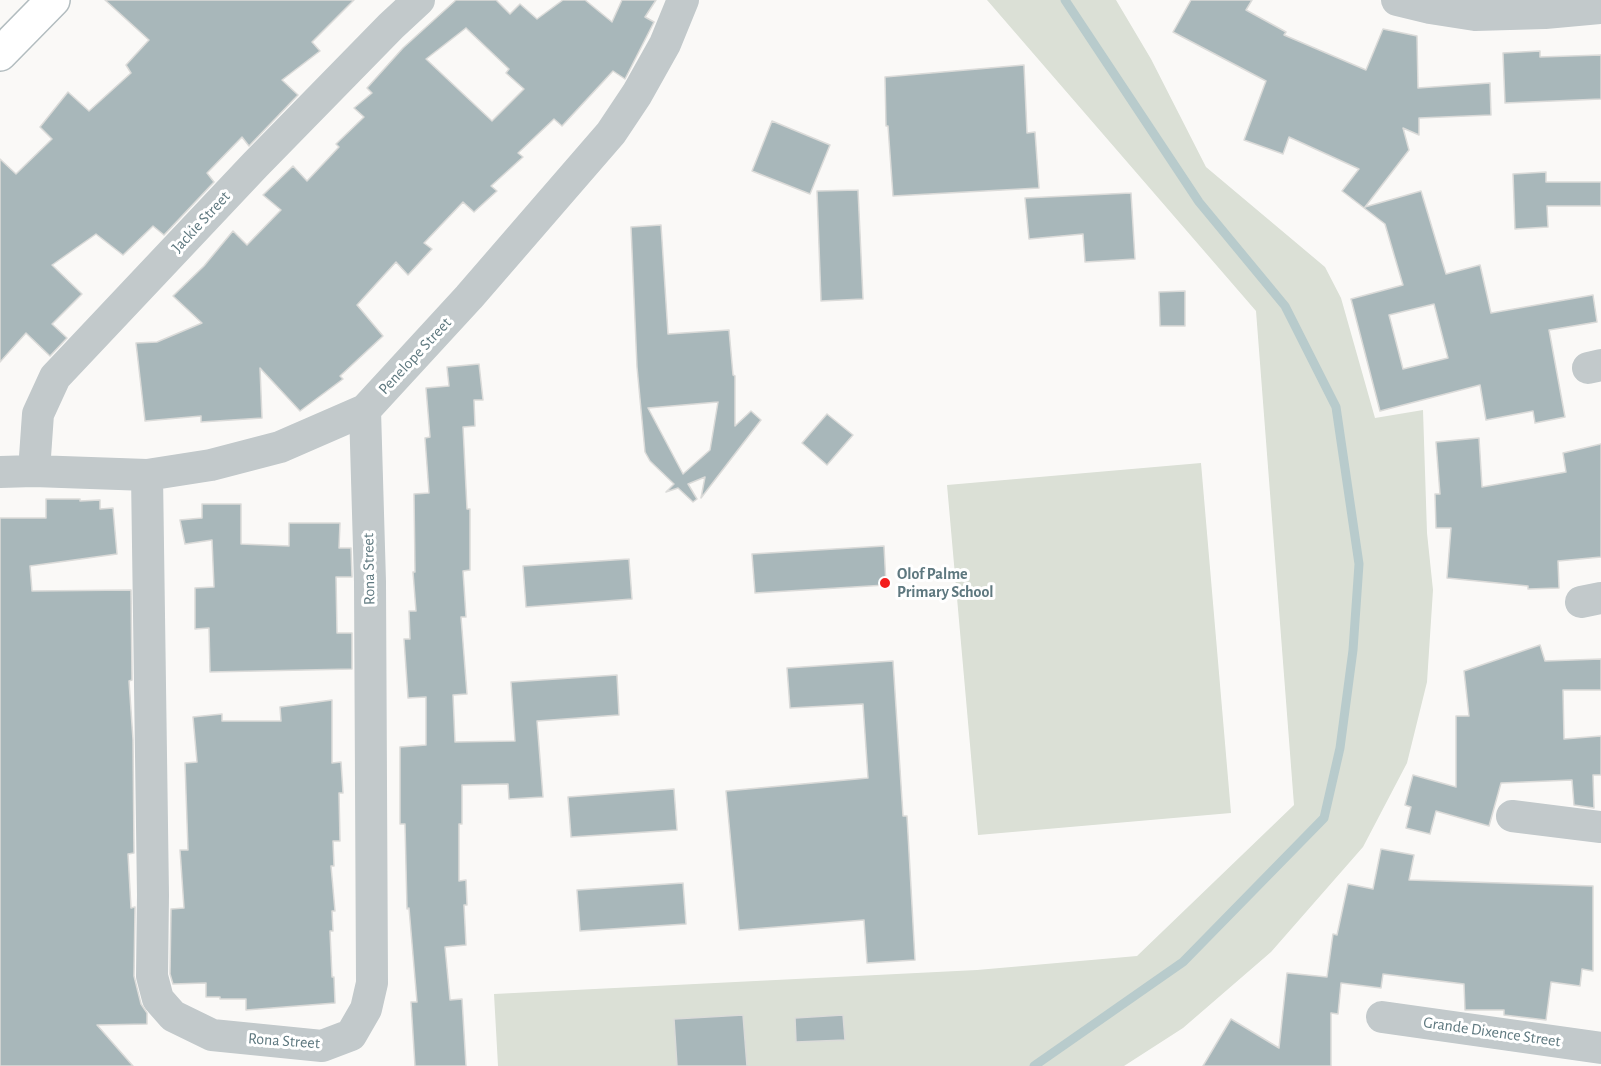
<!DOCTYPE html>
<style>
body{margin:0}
canvas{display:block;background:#faf9f7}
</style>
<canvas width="1601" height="1066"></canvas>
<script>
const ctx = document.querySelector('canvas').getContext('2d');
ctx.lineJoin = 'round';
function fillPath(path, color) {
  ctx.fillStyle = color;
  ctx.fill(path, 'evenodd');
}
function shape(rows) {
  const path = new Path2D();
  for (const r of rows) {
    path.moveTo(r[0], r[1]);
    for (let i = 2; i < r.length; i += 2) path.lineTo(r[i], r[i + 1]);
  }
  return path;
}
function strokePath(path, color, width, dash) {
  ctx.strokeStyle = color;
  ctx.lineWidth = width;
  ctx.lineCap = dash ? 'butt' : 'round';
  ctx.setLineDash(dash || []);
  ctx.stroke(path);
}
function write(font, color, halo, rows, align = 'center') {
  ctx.font = font + ' "Alegreya Sans",sans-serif';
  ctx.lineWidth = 6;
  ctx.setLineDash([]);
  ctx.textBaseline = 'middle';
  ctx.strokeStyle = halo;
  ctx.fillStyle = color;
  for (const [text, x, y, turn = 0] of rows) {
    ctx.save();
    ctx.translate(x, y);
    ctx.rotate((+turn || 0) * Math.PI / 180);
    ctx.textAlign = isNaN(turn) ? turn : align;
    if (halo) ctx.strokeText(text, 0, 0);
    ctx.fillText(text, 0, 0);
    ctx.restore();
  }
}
const green = shape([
 [987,0,1116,0,1151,59,1206,167,1325,267,1341,298,1375,418,1423,410,1427,533,1433,590,1427,682,1407,763,1363,847,1271,952,1183,1028,1124,1066,498,1066,494,994,977,970,1137,956,1294,805,1256,311],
 [1201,463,1231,813,978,835,947,485]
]);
const stream = shape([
 [1034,1066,1183,962,1324,818,1340,748,1353,650,1359,564,1336,407,1285,306,1199,202,1065,0]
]);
const building = shape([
 [105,0,354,0,312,42,320,51,282,80,298,95,249,146,242,137,207,173,214,182,164,235,153,226,123,255,96,234,52,265,82,294,52,324,67,338,50,356,26,333,0,362,0,159,16,174,52,139,40,127,68,92,89,111,131,73,126,65,149,40,105,0],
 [456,0,496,0,510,14,520,4,537,19,563,0,585,0,612,22,622,0,656,0,645,17,654,22,625,79,613,71,562,126,554,119,518,153,523,157,491,186,497,191,474,212,463,202,424,243,432,249,408,275,396,262,357,305,383,336,340,376,343,379,300,411,260,368,262,418,201,422,201,416,145,421,136,343,157,342,202,323,173,296,204,266,233,231,247,245,281,210,263,195,293,166,307,181,339,147,336,144,364,117,354,108,372,93,367,88,403,48,456,0],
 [466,28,509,69,506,73,524,89,492,121,426,59,466,28],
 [1191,0,1252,0,1246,10,1286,32,1284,35,1366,70,1383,29,1417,36,1418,88,1490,83,1491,115,1419,118,1419,135,1403,128,1409,150,1365,207,1421,191,1446,274,1480,265,1491,313,1593,295,1597,322,1549,330,1565,417,1535,423,1533,411,1486,420,1480,385,1380,411,1351,299,1403,285,1385,224,1342,191,1359,169,1289,137,1283,154,1244,140,1266,81,1173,32,1191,0],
 [1434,304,1448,358,1403,369,1389,315,1434,304],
 [1540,51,1540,57,1601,55,1601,99,1505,103,1503,53,1540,51],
 [1024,65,1027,133,1035,132,1039,188,893,196,888,126,886,126,885,77,1024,65],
 [772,121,830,145,810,194,752,171,772,121],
 [1546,172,1546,182,1601,182,1601,206,1547,206,1548,227,1515,229,1513,174,1546,172],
 [858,190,863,299,821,301,817,191,858,190],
 [1131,193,1135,259,1085,262,1083,234,1029,239,1025,198,1131,193],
 [661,225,668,334,729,330,733,375,735,376,735,426,751,411,761,420,701,498,705,477,688,484,697,499,693,502,678,488,666,492,674,484,650,461,645,452,637,367,631,227,661,225],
 [718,402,710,450,683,474,648,408,718,402],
 [1185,291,1185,326,1160,326,1159,292,1185,291],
 [479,364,483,400,474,400,475,426,463,427,467,509,470,509,470,570,463,571,466,617,461,617,467,694,453,695,455,742,515,741,511,682,617,675,619,715,537,721,543,797,509,799,508,784,462,785,462,824,459,824,459,881,466,880,467,905,464,905,466,945,445,947,450,1000,462,999,466,1066,415,1066,411,1002,417,1002,409,908,407,909,405,824,400,824,400,747,426,745,426,697,408,698,404,639,410,639,409,611,416,611,413,572,415,572,414,494,429,493,425,438,430,437,426,388,449,386,447,367,479,364],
 [827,414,853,435,827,465,802,443,827,414],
 [1479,438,1482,487,1566,472,1563,453,1601,444,1601,557,1558,561,1559,588,1528,589,1528,586,1447,578,1451,528,1436,528,1435,494,1440,494,1436,442,1479,438],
 [46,499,80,499,80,501,100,500,100,509,113,508,117,554,30,566,32,591,131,590,132,680,129,681,133,740,134,853,128,854,131,908,135,907,134,976,141,1004,147,1013,147,1024,97,1025,133,1066,0,1066,0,518,46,518,46,499],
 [202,504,241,504,241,544,289,546,289,523,340,523,339,548,351,548,352,577,336,577,337,633,352,633,352,669,210,672,209,628,195,629,195,588,214,587,212,540,185,544,180,520,202,518,202,504],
 [884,546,886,585,755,593,752,554,884,546],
 [629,559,632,599,526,607,523,566,629,559],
 [1540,645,1545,661,1601,659,1601,690,1563,690,1564,739,1601,736,1601,775,1593,775,1594,808,1574,805,1572,780,1501,783,1489,826,1436,811,1430,834,1406,828,1411,807,1405,805,1413,775,1456,787,1456,716,1469,716,1464,671,1540,645],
 [893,661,903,816,907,816,915,960,867,963,864,920,739,930,726,791,868,778,863,704,790,708,787,668,893,661],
 [332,700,332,763,341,762,343,793,339,793,340,841,333,841,334,866,331,866,335,911,332,911,333,931,330,931,332,977,334,977,335,1003,246,1010,246,999,220,999,220,997,206,997,206,983,173,984,170,974,171,909,184,908,180,850,188,850,185,763,197,762,193,717,222,714,222,721,281,721,280,707,332,700],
 [674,789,677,830,571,837,568,797,674,789],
 [1381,849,1414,855,1409,880,1593,886,1593,971,1582,969,1580,986,1551,982,1546,1020,1504,1015,1504,1010,1465,1010,1464,984,1383,974,1381,988,1341,983,1338,1014,1331,1013,1331,1066,1203,1066,1231,1019,1279,1048,1287,973,1327,977,1333,934,1337,935,1348,884,1373,889,1381,849],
 [683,883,686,924,580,931,577,890,683,883],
 [743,1015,747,1066,677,1066,674,1019,743,1015],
 [843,1015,845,1040,796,1042,795,1018,843,1015]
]);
const street = shape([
 [1397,0,1430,8,1475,15,1545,13,1601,8],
 [1588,368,1601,365],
 [34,471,38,414,55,377,255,165,391,26,419,0],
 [0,472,34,471,147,475,211,465,280,447,365,410,469,297,611,133,637,94,665,44,683,0],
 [147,475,153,895,152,976,158,999,173,1016,212,1035,322,1046,351,1035,366,1009,372,983,370,582,365,410],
 [1581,602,1601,598],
 [1512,816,1601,827],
 [1382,1017,1601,1048]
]);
const secondary = shape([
 [0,54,53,0]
]);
const markers = [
 [885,583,6,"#f31e1e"]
];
const streetNames = [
 ["Jackie Street",201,222,-47],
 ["Penelope Street",415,356,-47],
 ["Rona Street",369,569,-91],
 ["Grande Dixence Street",1492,1032,8],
 ["Rona Street",284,1041,4]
];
const poiNames = [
 ["Olof Palme",897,574],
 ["Primary School",897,592]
];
fillPath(green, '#dbe0d6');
strokePath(stream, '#b8cbcc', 9);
fillPath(building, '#a8b7ba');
strokePath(building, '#dbdbd9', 1.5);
strokePath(secondary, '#b2bcbf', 36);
strokePath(street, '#c2c9cb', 32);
strokePath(secondary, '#fff', 33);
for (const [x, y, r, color] of markers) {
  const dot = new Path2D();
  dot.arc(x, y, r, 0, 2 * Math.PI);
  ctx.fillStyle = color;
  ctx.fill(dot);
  strokePath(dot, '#fff', 2);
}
write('16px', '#5e787f', '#fff', streetNames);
write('bold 16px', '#5e787f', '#fff', poiNames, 'left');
</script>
